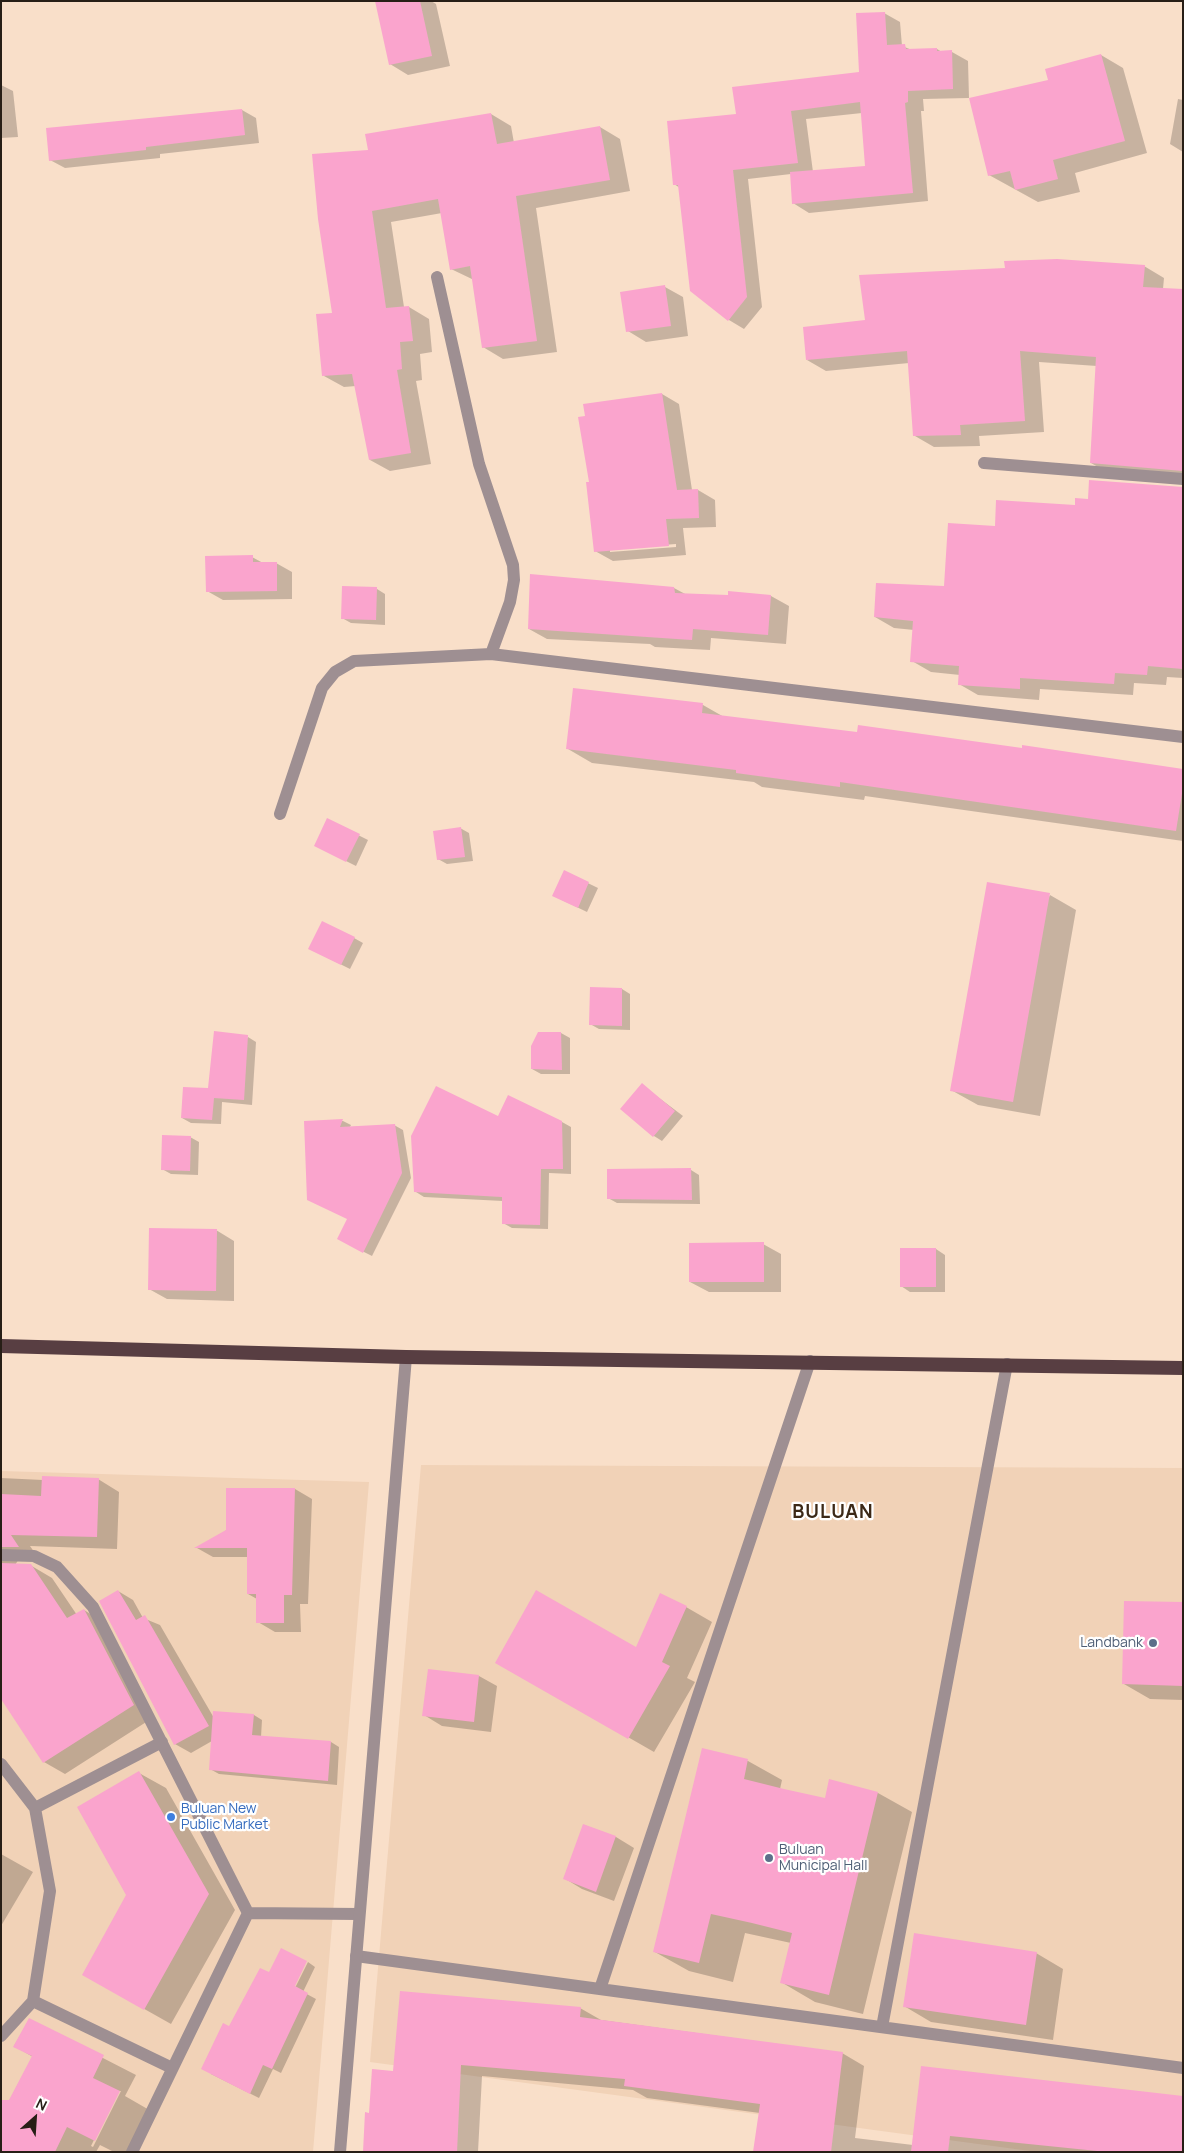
<!DOCTYPE html>
<style>
body{margin:0}
#map{position:relative;width:1184px;height:2153px;overflow:hidden;background:#f9dfc9;font-family:Manrope,sans-serif}
canvas{display:block}
.frame{position:absolute;inset:0;border:2px solid #271e16;pointer-events:none}
.north{position:absolute;left:10px;top:2093px;width:50px;height:50px;-webkit-text-stroke:4px #fff;paint-order:stroke;rotate:26deg;font-size:14px;font-weight:700;line-height:20px;text-align:center;color:#271e16}
.north::after{content:'';display:block;margin:auto;width:18px;height:22px;background:#271e16;clip-path:polygon(50% 0,100% 100%,50% 72%,0 100%)}
</style>
<div id="map">
<canvas width="1184" height="2153"></canvas>
<div class="frame"></div>
<div class="north">N</div>
</div>
<script>
const ctx = document.querySelector('canvas').getContext('2d');
ctx.lineJoin = 'round';
function fillPath(path, color) {
  ctx.fillStyle = color;
  ctx.fill(path, 'evenodd');
}
function shape(rows) {
  const path = new Path2D();
  for (const r of rows) {
    path.moveTo(r[0], r[1]);
    for (let i = 2; i < r.length; i += 2) path.lineTo(r[i], r[i + 1]);
  }
  return path;
}
function strokePath(path, color, width, dash) {
  ctx.strokeStyle = color;
  ctx.lineWidth = width;
  ctx.lineCap = dash ? 'butt' : 'round';
  ctx.setLineDash(dash || []);
  ctx.stroke(path);
}
function write(font, color, halo, rows, align = 'center') {
  ctx.font = font + ' Manrope,sans-serif';
  ctx.lineWidth = 4.5;
  ctx.setLineDash([]);
  ctx.textBaseline = 'middle';
  ctx.strokeStyle = halo;
  ctx.fillStyle = color;
  for (const [text, x, y, turn = 0] of rows) {
    ctx.save();
    ctx.translate(x, y);
    ctx.rotate((+turn || 0) * Math.PI / 180);
    ctx.textAlign = isNaN(turn) ? turn : align;
    if (halo) ctx.strokeText(text, 0, 0);
    ctx.fillText(text, 0, 0);
    ctx.restore();
  }
}
const built = shape([
 [421,1465,1183,1468,1183,2152,1037,2152,370,2062],
 [1,1471,369,1482,313,2152,1,2152]
]);
const shadow = shape([
 [385,1,431,1,436,4,450,66,408,75,390,64],
 [884,13,900,22,902,46,912,50,937,49,942,52,952,52,968,61,969,98,923,99,924,111,921,111,928,201,809,213,793,203,791,174,748,179,762,307,744,329,729,320,680,188,674,184,737,115,861,73],
 [862,113,866,167,813,172,806,119],
 [1101,55,1123,68,1147,153,1075,173,1080,192,1038,202,989,175],
 [1,85,13,91,18,137,1,138],
 [1178,99,1183,100,1183,152,1170,144],
 [242,110,256,118,259,143,160,154,160,158,65,168,50,160],
 [491,114,511,126,514,143,600,127,620,139,630,191,536,208,557,352,503,359,483,347,474,280,451,269,442,213,391,222,404,307,409,307,429,319,432,352,420,354,422,380,416,381,431,464,390,471,370,460,356,386,344,387,324,376,333,314,369,151],
 [1144,266,1164,278,1163,289,1183,291,1183,480,1110,474,1091,463,1097,366,1039,362,1044,432,979,436,980,446,934,447,915,436,909,363,826,371,807,360,867,321],
 [665,287,683,297,688,336,646,342,628,331],
 [662,394,679,404,692,490,698,490,715,500,716,527,683,528,686,555,613,561,595,551,590,483],
 [676,544,676,547,610,552,610,549],
 [1183,488,1183,678,1167,677,1166,685,1134,683,1133,695,1040,689,1039,700,978,695,959,684,960,675,931,672,912,661,914,630,894,628,875,617,945,587,996,528,1076,506,1089,500],
 [252,557,263,563,276,563,292,572,292,599,223,600,207,591],
 [674,588,687,595,729,596,729,592,771,596,789,606,786,644,711,638,710,650,655,647,650,644,547,639,529,629],
 [377,589,385,594,385,625,351,623,342,618],
 [574,689,703,705,724,717,1183,772,1183,841,865,796,864,800,762,787,754,782,592,763,568,749],
 [328,820,368,840,356,866,324,850],
 [460,828,469,833,473,861,447,864,438,859],
 [565,872,598,888,587,912,562,900],
 [1050,895,1076,910,1040,1116,978,1105,951,1090],
 [354,938,363,943,350,969,318,953],
 [622,989,630,994,630,1030,599,1029,590,1024],
 [561,1033,570,1038,570,1074,541,1074,532,1069],
 [248,1037,256,1042,252,1105,222,1102,221,1124,191,1123,182,1118,210,1090],
 [642,1085,683,1116,662,1141,654,1136],
 [498,1118,562,1122,571,1127,571,1174,549,1173,548,1229,512,1228,503,1223,503,1201,424,1197,416,1192],
 [343,1121,351,1125,350,1127,394,1125,403,1130,411,1178,372,1256,348,1244,349,1219,305,1122],
 [190,1137,199,1142,198,1175,171,1174,162,1169],
 [691,1170,699,1175,700,1204,617,1203,608,1198],
 [216,1230,234,1241,234,1301,167,1299,149,1289],
 [763,1244,781,1254,781,1292,709,1292,690,1282],
 [901,1249,936,1249,945,1255,945,1292,910,1292,901,1286],
 [1,1478,43,1480,98,1479,119,1492,117,1549,30,1546,39,1559,19,1559,15,1565,30,1565,52,1578,77,1615,84,1610,105,1623,154,1717,65,1774,44,1762,1,1696],
 [295,1489,312,1499,308,1604,300,1604,301,1632,275,1632,258,1622,257,1599,248,1594,248,1557,213,1557,197,1548],
 [118,1591,133,1600,143,1618,160,1625,214,1718,254,1715,262,1720,261,1737,331,1742,339,1747,337,1785,219,1774,210,1769,212,1741,191,1753,175,1744],
 [1183,1604,1183,1700,1150,1699,1124,1684],
 [686,1607,712,1622,687,1678,695,1682,654,1752,497,1662,636,1649],
 [479,1676,497,1686,491,1732,442,1726,424,1715],
 [703,1750,748,1761,782,1780,780,1789,826,1800,878,1793,912,1812,863,2014,815,2002,781,1982,791,1943,745,1933,733,1982,689,1971,655,1952],
 [139,1773,166,1788,235,1910,171,2024,84,1975,128,1895],
 [584,1825,616,1837,634,1848,614,1901,582,1889,564,1878],
 [1,1854,33,1872,1,1926],
 [1036,1953,1063,1969,1053,2040,931,2022,904,2006],
 [308,1962,315,1967,303,1992,316,1999,281,2073,273,2069,259,2098,211,2074,230,2028,291,1991,293,1992],
 [580,2008,601,2020,842,2053,864,2066,855,2138,913,2145,922,2067,1183,2152,754,2152,760,2113,647,2098,633,2090,482,2076,478,2152,364,2152,371,2114,395,2072],
 [29,2020,136,2075,125,2096,151,2111,131,2152,114,2152,100,2145,96,2152,1,2152,9,2101,33,2057,14,2046],
 [118,2091,121,2091,93,2147,91,2146]
]);
const building = shape([
 [375,1,420,1,432,56,389,65],
 [885,12,887,45,905,44,906,49,937,48,937,51,952,50,953,89,908,91,908,102,905,103,913,193,792,204,790,172,865,166,860,102,791,111,798,163,733,170,747,297,728,321,690,291,678,185,673,185,667,121,736,114,732,87,859,72,856,13],
 [1101,54,1125,141,1053,160,1058,179,1015,190,1010,171,988,176,969,98,1048,80,1045,69],
 [242,109,245,135,146,147,146,150,49,161,46,128],
 [491,113,497,144,600,126,610,180,516,196,537,341,482,348,470,266,450,270,438,199,372,211,386,308,409,306,413,341,400,342,402,369,397,370,411,453,369,460,352,374,322,376,316,314,332,313,318,219,312,154,368,150,365,134],
 [1057,259,1145,265,1143,287,1183,289,1183,471,1090,463,1096,357,1020,351,1025,421,960,425,961,435,913,436,907,351,806,360,803,327,865,320,859,275,1005,268,1004,261],
 [665,285,671,326,626,332,620,292],
 [662,393,677,490,698,489,699,518,666,519,669,546,594,552,586,482,589,482,578,417,585,416,583,404],
 [1089,480,1183,487,1183,669,1148,666,1147,675,1115,673,1114,684,1020,678,1020,689,958,685,959,666,910,662,913,621,874,617,876,583,944,586,948,523,995,526,996,500,1075,505,1075,498,1088,499],
 [253,555,253,562,277,562,277,591,206,592,205,556],
 [530,574,674,587,675,593,728,595,728,591,771,595,768,635,693,629,692,640,528,629],
 [342,586,377,587,376,620,341,619],
 [573,688,703,703,702,713,857,732,858,725,1022,748,1022,745,1183,769,1183,787,1176,831,840,782,840,787,736,773,736,770,566,749],
 [327,818,360,834,346,862,314,846],
 [461,827,465,857,437,860,433,831],
 [564,870,589,882,578,908,552,896],
 [987,882,1050,893,1013,1102,950,1091],
 [322,921,355,937,341,965,308,949],
 [590,987,622,988,622,1026,589,1025],
 [214,1031,248,1035,244,1100,214,1098,212,1120,181,1118,183,1087,208,1088],
 [538,1032,561,1032,562,1070,531,1069,531,1046],
 [642,1083,675,1111,653,1137,620,1109],
 [436,1086,498,1116,508,1095,562,1121,563,1169,541,1169,540,1225,502,1224,502,1197,414,1192,411,1136],
 [343,1119,340,1127,395,1124,402,1173,363,1253,337,1239,347,1219,307,1200,304,1121],
 [162,1135,191,1136,190,1171,161,1170],
 [691,1168,692,1200,607,1199,607,1169],
 [149,1228,217,1229,216,1291,148,1290],
 [764,1242,764,1282,689,1282,689,1243],
 [900,1248,936,1248,936,1287,900,1287],
 [42,1476,99,1478,97,1537,11,1535,19,1547,1,1547,1,1494,41,1496],
 [226,1488,295,1488,292,1595,284,1595,284,1623,256,1623,256,1594,247,1594,247,1548,194,1548,226,1530],
 [1,1563,31,1564,67,1618,84,1609,134,1705,43,1763,1,1699],
 [118,1590,136,1620,145,1615,209,1726,174,1745,99,1601],
 [536,1590,636,1647,660,1593,687,1606,662,1662,670,1666,628,1739,495,1663],
 [1124,1601,1183,1602,1183,1686,1122,1684],
 [428,1669,479,1675,474,1722,422,1716],
 [213,1711,254,1714,252,1735,331,1741,328,1781,209,1770],
 [702,1748,748,1759,744,1779,784,1789,825,1798,829,1779,878,1792,829,1995,780,1983,792,1933,752,1923,711,1914,699,1963,653,1952],
 [139,1771,209,1894,144,2010,82,1975,126,1895,77,1807],
 [583,1824,616,1836,596,1892,563,1879],
 [914,1933,1037,1952,1026,2025,903,2007],
 [281,1948,307,1961,295,1986,308,1993,272,2069,263,2065,250,2094,201,2069,223,2023,229,2026,260,1968,269,1972],
 [400,1991,581,2007,580,2017,843,2052,831,2152,753,2152,760,2104,624,2086,625,2079,461,2065,457,2152,363,2152,365,2112,369,2113,372,2069,393,2071],
 [29,2018,104,2055,93,2078,120,2091,95,2141,67,2127,55,2152,1,2152,1,2100,9,2100,32,2056,13,2047],
 [921,2066,1183,2096,1183,2152,1107,2152,950,2136,948,2152,911,2152]
]);
const service = shape([
 [1,1555,34,1556,57,1567,93,1607,248,1913],
 [1,1764,35,1808,50,1891,33,2001,1,2036],
 [35,1808,162,1742],
 [248,1913,359,1914],
 [356,1956,1183,2068],
 [600,1989,810,1361],
 [33,2001,172,2068],
 [882,2027,1007,1364],
 [132,2152,248,1913]
]);
const minor = shape([
 [984,463,1183,479],
 [491,654,1183,737],
 [280,814,322,688,335,672,354,661,491,654,510,602,514,580,513,565,479,464,437,277],
 [340,2152,406,1357]
]);
const trunk = shape([
 [1,1346,406,1357,1183,1368]
]);
const markers = [
 [1153,1643,5,"#5c6f8a"],
 [171,1817,5,"#3f7fe0"],
 [769,1858,5,"#5c6f8a"]
];
const serviceNames = [
 ["Landbank",1143,1643],
 ["Buluan",779,1850,"left"],
 ["Municipal Hall",779,1866,"left"]
];
const shopNames = [
 ["Buluan New",181,1809],
 ["Public Market",181,1825]
];
const districtNames = [
 ["BULUAN",833,1513]
];
fillPath(built, '#f1d2b7');
fillPath(shadow, '#0003');
fillPath(building, '#faa4cd');
strokePath(service, '#9e8f92', 12);
strokePath(minor, '#9e8f92', 12);
strokePath(trunk, '#583e42', 14);
for (const [x, y, r, color] of markers) {
  const dot = new Path2D();
  dot.arc(x, y, r, 0, 2 * Math.PI);
  ctx.fillStyle = color;
  ctx.fill(dot);
  strokePath(dot, '#fff', 2);
}
write('14px', '#4e5e75', '#fff', serviceNames, 'right');
write('14px', '#366cbe', '#fff', shopNames, 'left');
ctx.letterSpacing = '1px';
write('bold 19px', '#3c2917', '#fff', districtNames);
ctx.letterSpacing = '0px';
</script>
